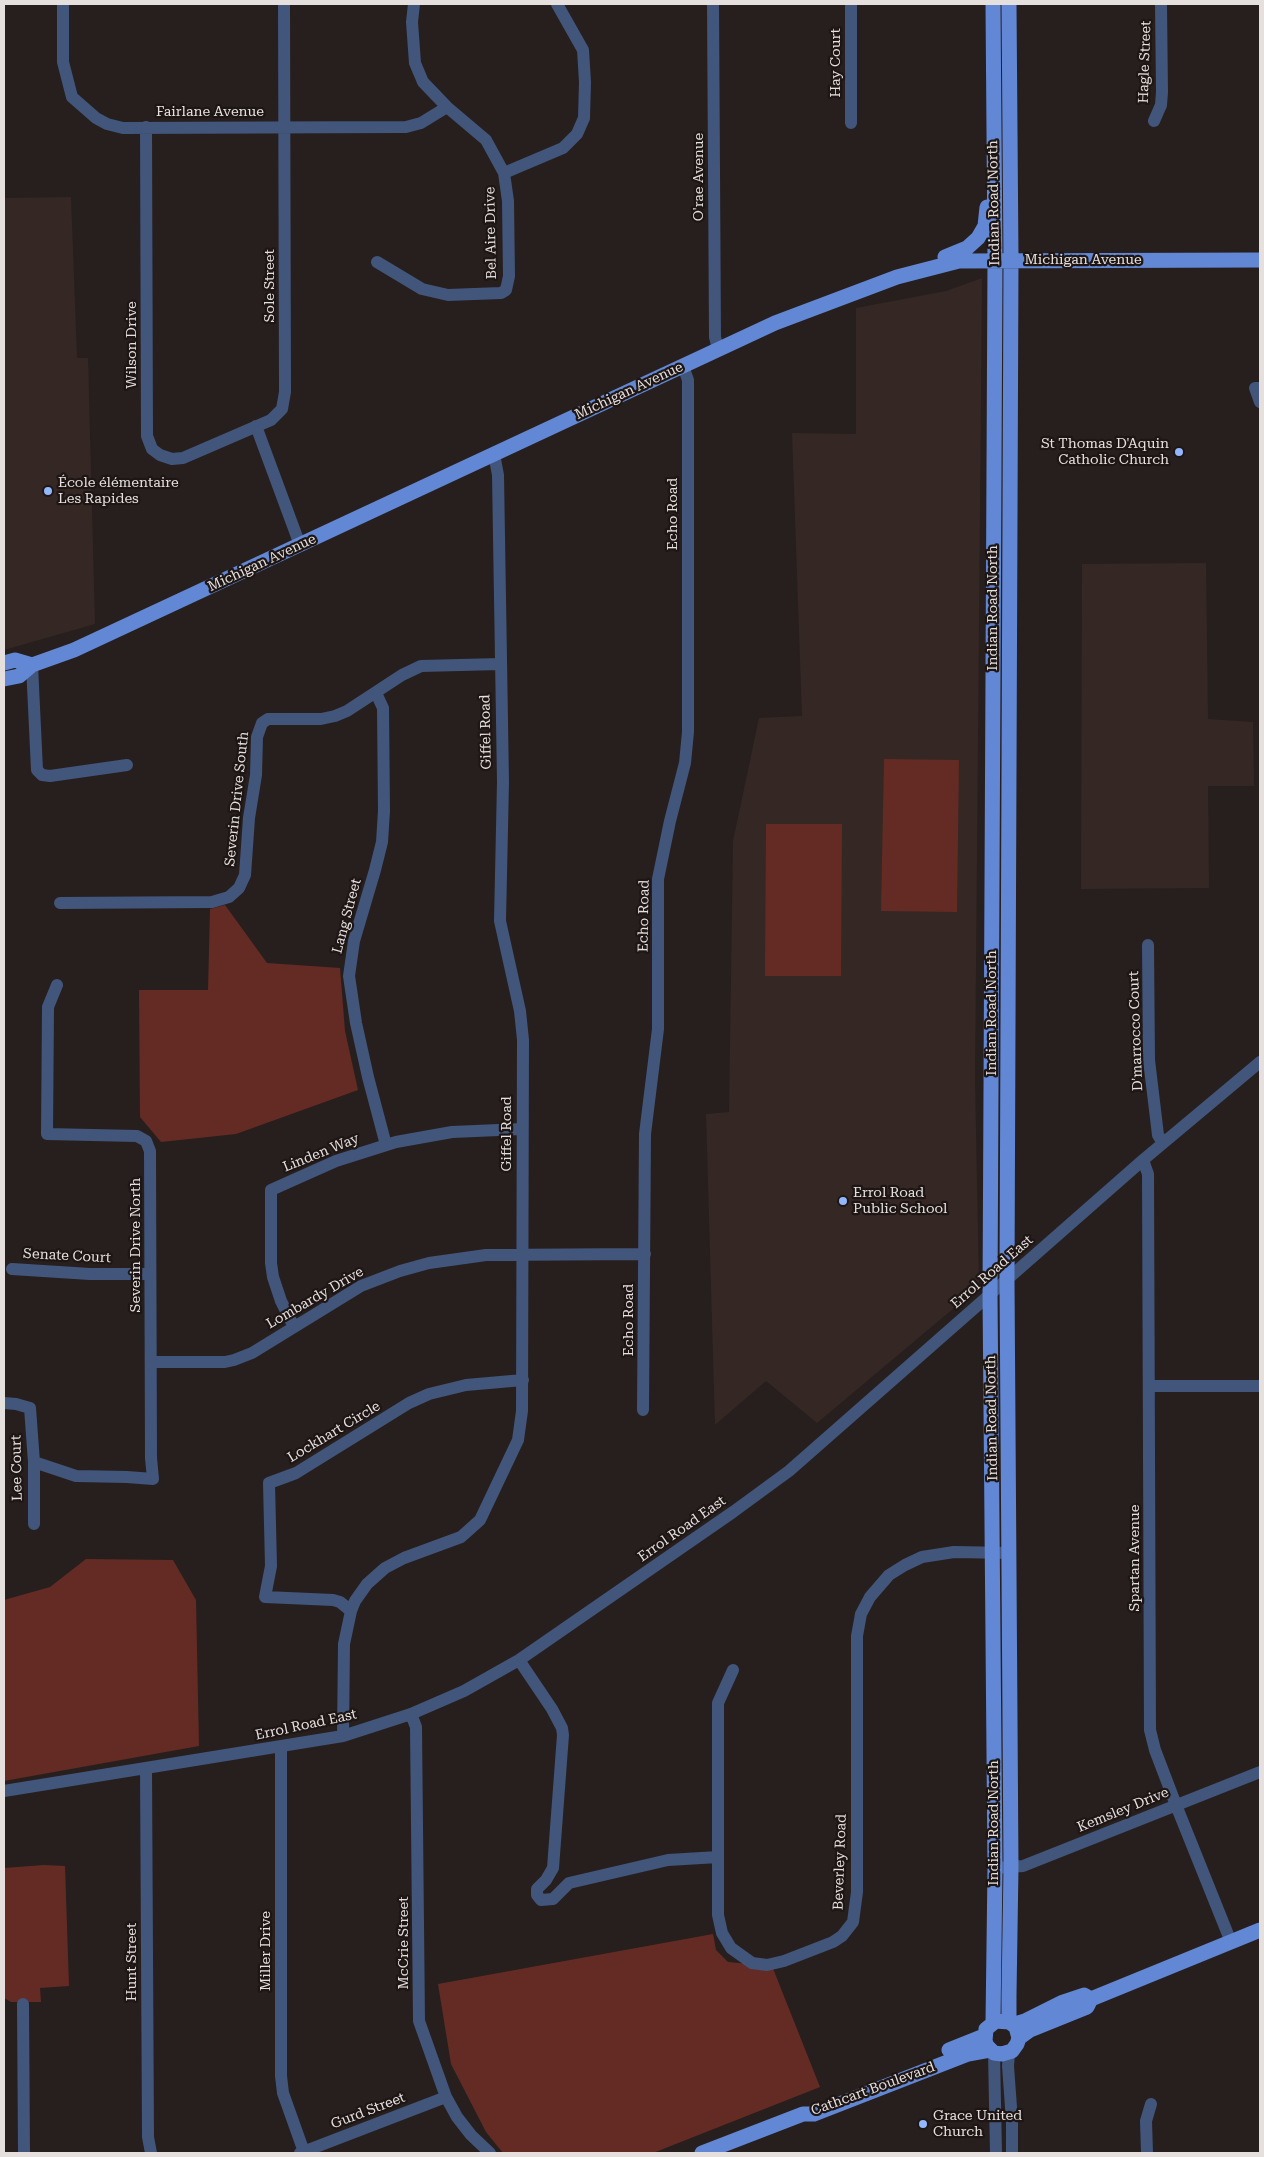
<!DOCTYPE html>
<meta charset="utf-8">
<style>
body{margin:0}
#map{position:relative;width:1264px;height:2157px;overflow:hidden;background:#271f1d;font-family:"Roboto Serif",serif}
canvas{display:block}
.frame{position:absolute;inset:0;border:5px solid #e5dfde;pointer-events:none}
</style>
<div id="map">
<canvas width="1264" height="2157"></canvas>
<div class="frame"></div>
</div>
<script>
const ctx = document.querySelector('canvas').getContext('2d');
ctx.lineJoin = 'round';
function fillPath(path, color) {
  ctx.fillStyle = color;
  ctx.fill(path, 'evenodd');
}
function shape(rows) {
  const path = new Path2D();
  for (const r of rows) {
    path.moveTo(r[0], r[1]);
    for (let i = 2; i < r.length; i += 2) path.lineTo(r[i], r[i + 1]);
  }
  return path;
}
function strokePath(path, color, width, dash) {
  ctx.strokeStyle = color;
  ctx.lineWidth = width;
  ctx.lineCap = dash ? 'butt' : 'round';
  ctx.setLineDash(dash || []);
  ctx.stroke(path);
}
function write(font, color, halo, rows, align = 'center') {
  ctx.font = font + ' "Roboto Serif",serif';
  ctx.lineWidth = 4.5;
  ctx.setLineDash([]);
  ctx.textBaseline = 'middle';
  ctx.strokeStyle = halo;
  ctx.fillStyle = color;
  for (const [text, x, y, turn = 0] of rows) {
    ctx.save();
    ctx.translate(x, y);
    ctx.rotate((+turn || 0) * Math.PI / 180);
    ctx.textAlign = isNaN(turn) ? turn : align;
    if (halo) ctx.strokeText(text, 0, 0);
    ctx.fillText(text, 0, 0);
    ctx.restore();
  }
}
const built = shape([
 [71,197,77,358,88,358,95,624,4,650,4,198],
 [982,278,975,1081,979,1287,817,1423,766,1381,715,1425,706,1114,729,1112,733,841,759,718,802,716,792,433,856,434,856,308,946,291],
 [1206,563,1208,719,1253,722,1254,786,1208,786,1209,888,1081,889,1082,564]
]);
const green = shape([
 [884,759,959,760,957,912,881,911],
 [766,824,842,824,841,976,765,976],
 [225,905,267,963,340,968,345,1031,358,1090,236,1134,161,1142,140,1117,139,990,208,990,210,909],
 [86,1559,173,1560,196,1600,199,1746,4,1781,4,1600,50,1587],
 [44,1865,65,1866,69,1986,40,1988,41,2002,11,2002,4,1998,4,1868],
 [713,1934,716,1950,728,1962,772,1966,820,2087,653,2153,503,2153,486,2132,451,2064,438,1984]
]);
const minor = shape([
 [63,4,63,62,72,97,96,118,107,124,123,128,406,127,421,123,447,107],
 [713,4,715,337,718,349],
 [1154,121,1161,105,1162,92,1161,4],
 [851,123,851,4],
 [146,127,147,436,152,449,160,455,172,459,183,458,271,420,282,409,285,392,284,4],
 [504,173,563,148,577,134,584,118,585,82,583,50,557,4],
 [377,262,422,289,448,295,501,293,506,290,509,276,508,201,504,173,486,140,447,107,423,82,415,63,412,22,414,4],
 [1260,388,1255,388,1260,402],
 [256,426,300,545],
 [32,665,37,770,42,775,50,776,127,765],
 [376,693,383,708,384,811,382,842,375,870,354,941,349,976,356,1023,368,1077,386,1145],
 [60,903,212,902,229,897,239,888,245,875,249,818,256,775,257,737,262,723,268,719,321,719,335,716,347,711,402,675,421,666,500,664],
 [1148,945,1149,1060,1158,1135,1163,1143],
 [1143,1160,1148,1174,1150,1730,1155,1750,1176,1805,1231,1942],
 [12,1269,90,1274,150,1274],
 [294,1327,281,1301,273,1277,271,1263,271,1190,336,1161,396,1142,452,1132,522,1129],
 [152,1362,225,1362,234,1360,252,1353,361,1286,400,1271,429,1263,486,1255,645,1254],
 [1150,1386,1260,1386],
 [4,1403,16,1404,30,1408,34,1462,34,1524],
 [643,1410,645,1134,658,1029,658,879,670,821,685,763,688,732,688,380,683,366],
 [34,1462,76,1476,127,1477,153,1479,151,1458,150,1151,146,1141,137,1136,47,1134,48,1007,57,985],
 [351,1611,340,1602,333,1600,265,1597,271,1566,269,1483,296,1473,409,1403,429,1394,466,1385,523,1380],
 [519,1660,552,1709,562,1728,563,1735,553,1868,546,1880,537,1889,537,1895,541,1900,553,1899,569,1883,668,1860,718,1857],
 [733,1670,718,1703,718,1915,722,1933,731,1948,752,1963,767,1965,784,1961,833,1942,842,1936,853,1922,857,1892,857,1636,861,1614,870,1597,889,1575,905,1565,922,1557,954,1552,1010,1553],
 [411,1714,416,1727,419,2021,446,2097,457,2117,471,2135,490,2153],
 [343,1736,344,1644,351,1611,355,1601,367,1584,385,1568,404,1558,461,1537,480,1520,518,1440,522,1411,523,1040,520,1011,500,921,503,782,498,475,494,454],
 [281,1747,281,2076,283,2093,304,2152],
 [146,1769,148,2137,151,2153],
 [4,1791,343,1736,411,1714,464,1691,519,1660,733,1512,789,1471,1143,1160,1260,1062],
 [995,1868,1023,1866,1260,1772],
 [23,2004,24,2153],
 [994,2053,996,2153],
 [1009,2053,1008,2066,1012,2121,1012,2153],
 [300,2153,446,2097],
 [1147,2153,1146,2121,1151,2104]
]);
const major = shape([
 [993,4,995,260,990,1294,995,1868,993,2022],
 [1009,4,1011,260,1007,1280,1011,1867,1009,1995,1009,2022,1016,2027,1019,2038,1017,2044,1012,2051,1002,2054,994,2053,987,2046,985,2041,986,2029,996,2021,1009,2022],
 [945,257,967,248,978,238,985,226,987,207],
 [4,663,15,660,32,665],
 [4,679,19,676,32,665,74,650,775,323,897,277,959,261,1260,260],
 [1015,2024,1025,2021,1063,2002,1084,1995,1091,1999],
 [1019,2038,1030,2030,1087,2007,1091,1999,1260,1930],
 [949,2050,984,2036],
 [702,2153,803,2114,814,2114,968,2054,990,2050]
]);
const markers = [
 [1179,452,5,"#93b7fd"],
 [48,491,5,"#93b7fd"],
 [843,1201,5,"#93b7fd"],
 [923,2124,5,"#93b7fd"]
];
const streetNames = [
 ["Hagle Street",1145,62,-88],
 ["Hay Court",836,63,-90],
 ["Fairlane Avenue",210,112],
 ["O'rae Avenue",699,177,-90],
 ["Indian Road North",994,203,-91],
 ["Bel Aire Drive",491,233,-91],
 ["Michigan Avenue",1083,260],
 ["Sole Street",270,286,-90],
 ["Wilson Drive",132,345,-90],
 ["Michigan Avenue",629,391,-25],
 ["Echo Road",673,514,-90],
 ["Michigan Avenue",262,563,-25],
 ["Indian Road North",993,608,-90],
 ["Giffel Road",486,732,-91],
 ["Severin Drive South",237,799,-84],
 ["Lang Street",347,916,-75],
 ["Echo Road",644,916,-89],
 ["Indian Road North",992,1013,-90],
 ["D'marrocco Court",1136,1031,-92],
 ["Giffel Road",507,1134,-90],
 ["Linden Way",321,1153,-22],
 ["Severin Drive North",136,1245,-90],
 ["Senate Court",67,1256,3],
 ["Errol Road East",992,1272,-41],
 ["Lombardy Drive",315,1298,-30],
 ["Echo Road",629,1320,-90],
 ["Indian Road North",992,1418,-91],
 ["Lockhart Circle",334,1432,-31],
 ["Lee Court",17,1468,-91],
 ["Errol Road East",682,1529,-35],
 ["Spartan Avenue",1135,1558,-90],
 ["Errol Road East",306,1725,-12],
 ["Kemsley Drive",1123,1810,-22],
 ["Indian Road North",994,1823,-90],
 ["Beverley Road",840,1862,-88],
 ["McCrie Street",404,1943,-90],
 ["Miller Drive",266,1951,-90],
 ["Hunt Street",132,1962,-90],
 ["Cathcart Boulevard",873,2089,-20],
 ["Gurd Street",368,2111,-21]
];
const poiNames = [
 ["St Thomas D'Aquin",1169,444,"right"],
 ["Catholic Church",1169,460,"right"],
 ["École élémentaire",58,483],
 ["Les Rapides",58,499],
 ["Errol Road",853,1193],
 ["Public School",853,1209],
 ["Grace United",933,2116],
 ["Church",933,2132]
];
fillPath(built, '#352724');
fillPath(green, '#642b24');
strokePath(minor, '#42557b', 12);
strokePath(major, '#6187d5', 15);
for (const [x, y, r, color] of markers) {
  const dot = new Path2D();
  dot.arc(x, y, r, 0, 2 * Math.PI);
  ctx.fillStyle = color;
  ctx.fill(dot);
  strokePath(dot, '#1d1614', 2);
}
write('14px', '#e5dfde', '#1d1614', streetNames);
write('14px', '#e5dfde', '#1d1614', poiNames, 'left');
</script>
